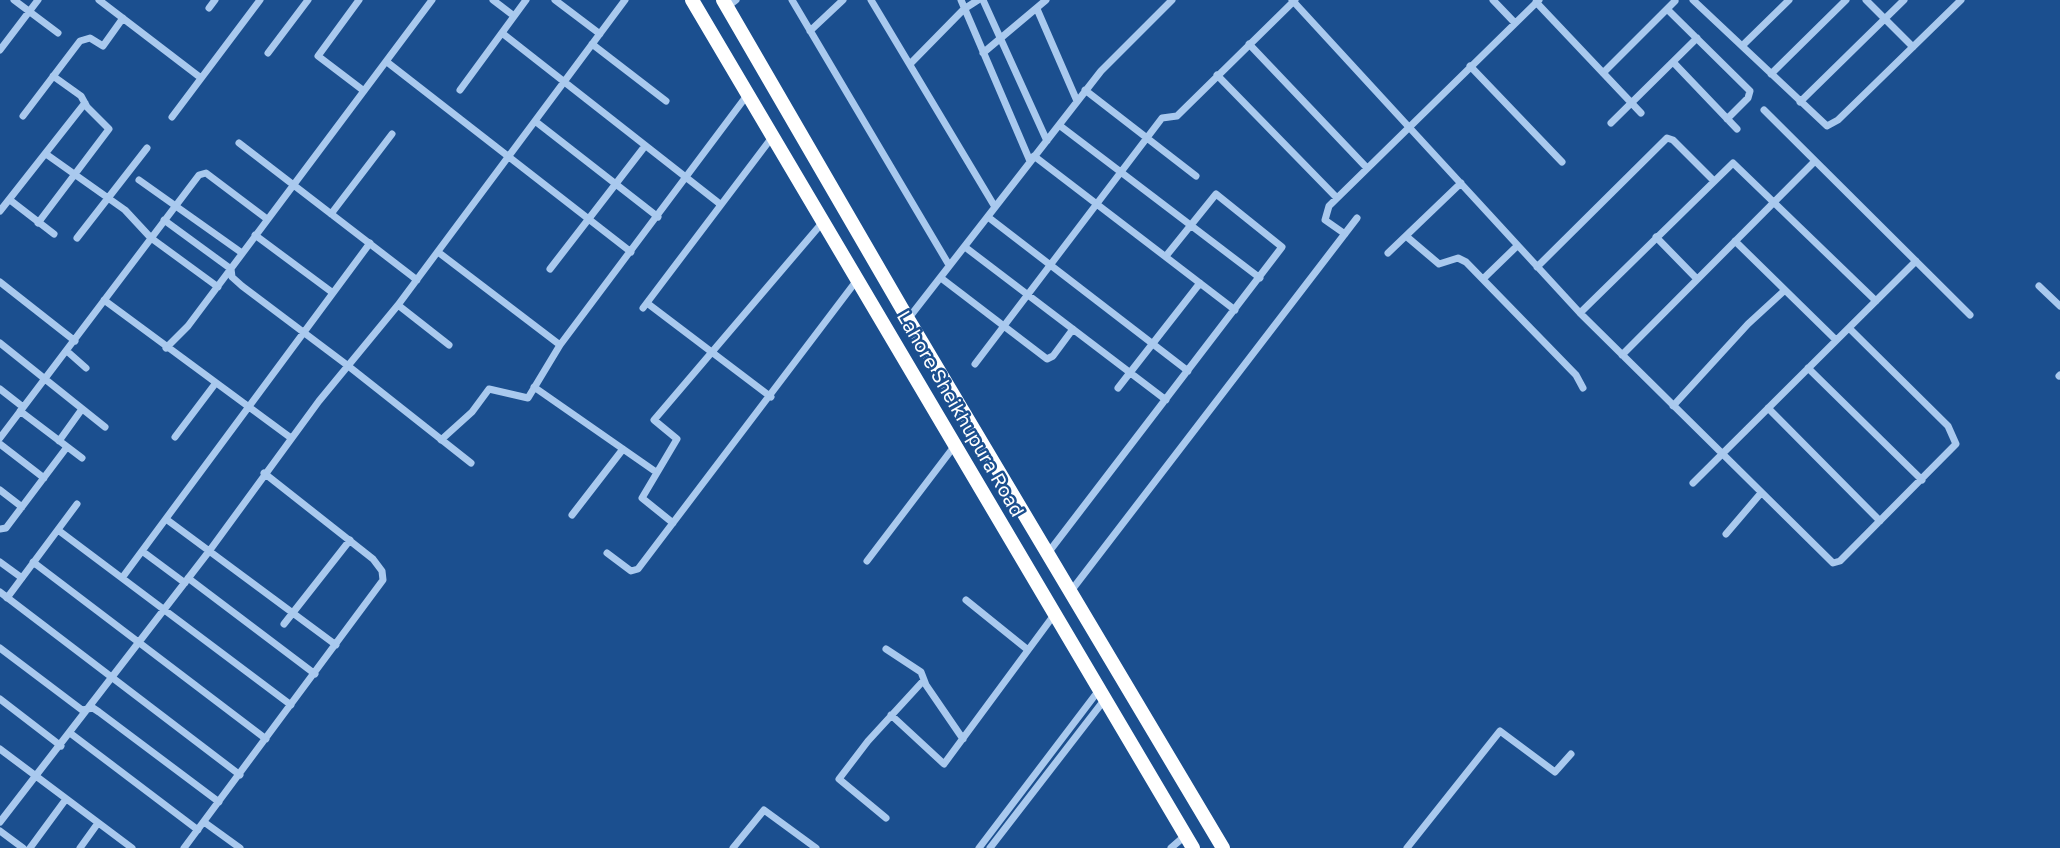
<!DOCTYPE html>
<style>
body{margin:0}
canvas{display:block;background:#1b4f8f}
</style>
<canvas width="2060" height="848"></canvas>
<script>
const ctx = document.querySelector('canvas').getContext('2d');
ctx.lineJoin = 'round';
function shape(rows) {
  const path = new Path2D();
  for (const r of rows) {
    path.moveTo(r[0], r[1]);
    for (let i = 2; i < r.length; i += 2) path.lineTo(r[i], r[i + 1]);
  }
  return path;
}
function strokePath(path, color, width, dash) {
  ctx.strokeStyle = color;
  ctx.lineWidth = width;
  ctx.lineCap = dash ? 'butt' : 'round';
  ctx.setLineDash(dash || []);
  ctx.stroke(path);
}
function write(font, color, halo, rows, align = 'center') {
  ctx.font = font + ' "Golos Text",sans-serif';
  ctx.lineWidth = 5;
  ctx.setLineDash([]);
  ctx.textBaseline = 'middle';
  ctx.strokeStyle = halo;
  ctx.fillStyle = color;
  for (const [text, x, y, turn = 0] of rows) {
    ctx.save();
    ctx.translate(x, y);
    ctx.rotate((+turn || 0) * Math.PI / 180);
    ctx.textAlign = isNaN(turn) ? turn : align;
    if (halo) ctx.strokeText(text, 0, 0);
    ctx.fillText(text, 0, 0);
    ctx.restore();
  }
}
const street = shape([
 [14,0,58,33],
 [99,0,201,78],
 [359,0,318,56,364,91],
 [493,0,514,16],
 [555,0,600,34],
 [792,0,949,265],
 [871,0,995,207],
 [961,0,1030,161],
 [983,0,1047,141],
 [1292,0,1580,313,1833,563,1840,561,1956,444,1948,426,1849,328],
 [1493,0,1515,23],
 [1693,0,1827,126,1838,120,1961,0],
 [1866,0,1913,47],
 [1536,2,1641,113],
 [727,7,736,0],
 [209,8,215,0],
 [1037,9,1077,101],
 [1667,9,1750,91,1748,98,1727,119],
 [810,31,843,0],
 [502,33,720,204],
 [592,44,666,101],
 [1249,44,1367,168],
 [1742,46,1789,0],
 [0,50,38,0],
 [268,53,308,0],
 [983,53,1046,0],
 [387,62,631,252],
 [1673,62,1737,129],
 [910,64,964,9,978,0],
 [1470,66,1562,162],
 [1603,73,1675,1],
 [1771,74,1846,0],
 [1217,75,1337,198],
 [460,90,526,0],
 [1085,90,1196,176],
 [1800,102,1904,0],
 [1764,110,1970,315],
 [23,116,80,41,90,38,103,46,123,18],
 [172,117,260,0],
 [535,121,658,217],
 [1611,123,1697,38],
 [1059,125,1260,278],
 [239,143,417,280],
 [46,154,125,210,151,238,218,287],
 [1034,156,1235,310],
 [139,180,242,253],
 [10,200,54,234],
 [0,211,85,103],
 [331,214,392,134],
 [988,217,1188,371],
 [164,220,231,269,232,277,242,286,347,365,471,463],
 [38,223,109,129,87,107,81,96,53,76],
 [1345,234,1325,220,1329,206,1539,0],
 [255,235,333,293],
 [1406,236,1439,264,1458,258,1466,262,1576,375,1583,388],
 [1656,237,1697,279],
 [77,238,147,148],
 [1735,241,1836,340],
 [965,247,1166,400],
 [438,252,560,345],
 [1388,253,1461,183],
 [1537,267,1667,138,1673,140,1714,181],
 [550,269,645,146],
 [941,278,1047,359,1053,356,1073,329],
 [1483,279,1517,246],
 [0,282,75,341],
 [2039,286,2060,306],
 [104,300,291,438],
 [647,303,771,397],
 [398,305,449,345],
 [643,308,773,136],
 [1580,313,1733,163,1876,301],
 [908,319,1101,71,1172,0],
 [0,343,105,427],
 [166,348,188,326,432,0],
 [68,352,86,368],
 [1622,355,1815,161],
 [975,364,1162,118,1177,116,1295,0],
 [1808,368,1922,480],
 [2059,376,2060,375],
 [534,387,656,472],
 [1118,388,1200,283],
 [0,389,23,407],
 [1673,406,1748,324,1785,290],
 [1768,408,1880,521],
 [20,411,82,458],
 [175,437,215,384],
 [0,438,199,175,206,173,267,219],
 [441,440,472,412,489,389,528,398,560,345,748,94],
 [59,441,82,409],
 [0,444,44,478],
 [1693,483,1916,261],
 [0,490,22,507],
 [572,515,623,449],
 [166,519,336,645],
 [673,523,642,498,677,439,654,420,822,223],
 [0,529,6,528,67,447],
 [58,530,291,705],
 [1726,534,1761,493],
 [142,551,185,583],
 [607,553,631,571,638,569,857,280],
 [1048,553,1282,247,1216,194,1166,256],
 [867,561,956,444],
 [0,562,22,578],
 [33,562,266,739],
 [122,578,370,243],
 [188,578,315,674],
 [1071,591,1357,218],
 [0,592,240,775],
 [7,598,77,504],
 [966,600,1028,650],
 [284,624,350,540],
 [0,648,82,710,93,708,99,712,219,802],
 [886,649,921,672,926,685,963,739],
 [0,699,61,746],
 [891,715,944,764,1054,615],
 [70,733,198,830],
 [0,749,132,848],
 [886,818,839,779,868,741,924,680],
 [0,822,210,550,319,401,398,305,625,0],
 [204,822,240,848],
 [0,831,23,848],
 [30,848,66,799],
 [80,848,98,823],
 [184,848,383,580,382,571,373,559,264,473],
 [733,848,764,810,816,848],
 [979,848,1099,690],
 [990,848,1105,699],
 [1171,848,1186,835],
 [1407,848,1500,731,1555,772,1571,754]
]);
const highway = shape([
 [692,0,1193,848],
 [723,0,908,319,1223,848]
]);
const streetNames = [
 ["Lahore Sheikhupura Road",960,414,60]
];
strokePath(street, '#a9c9ee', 7);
strokePath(highway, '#fff', 14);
write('19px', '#fff', '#1b4f8f', streetNames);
</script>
